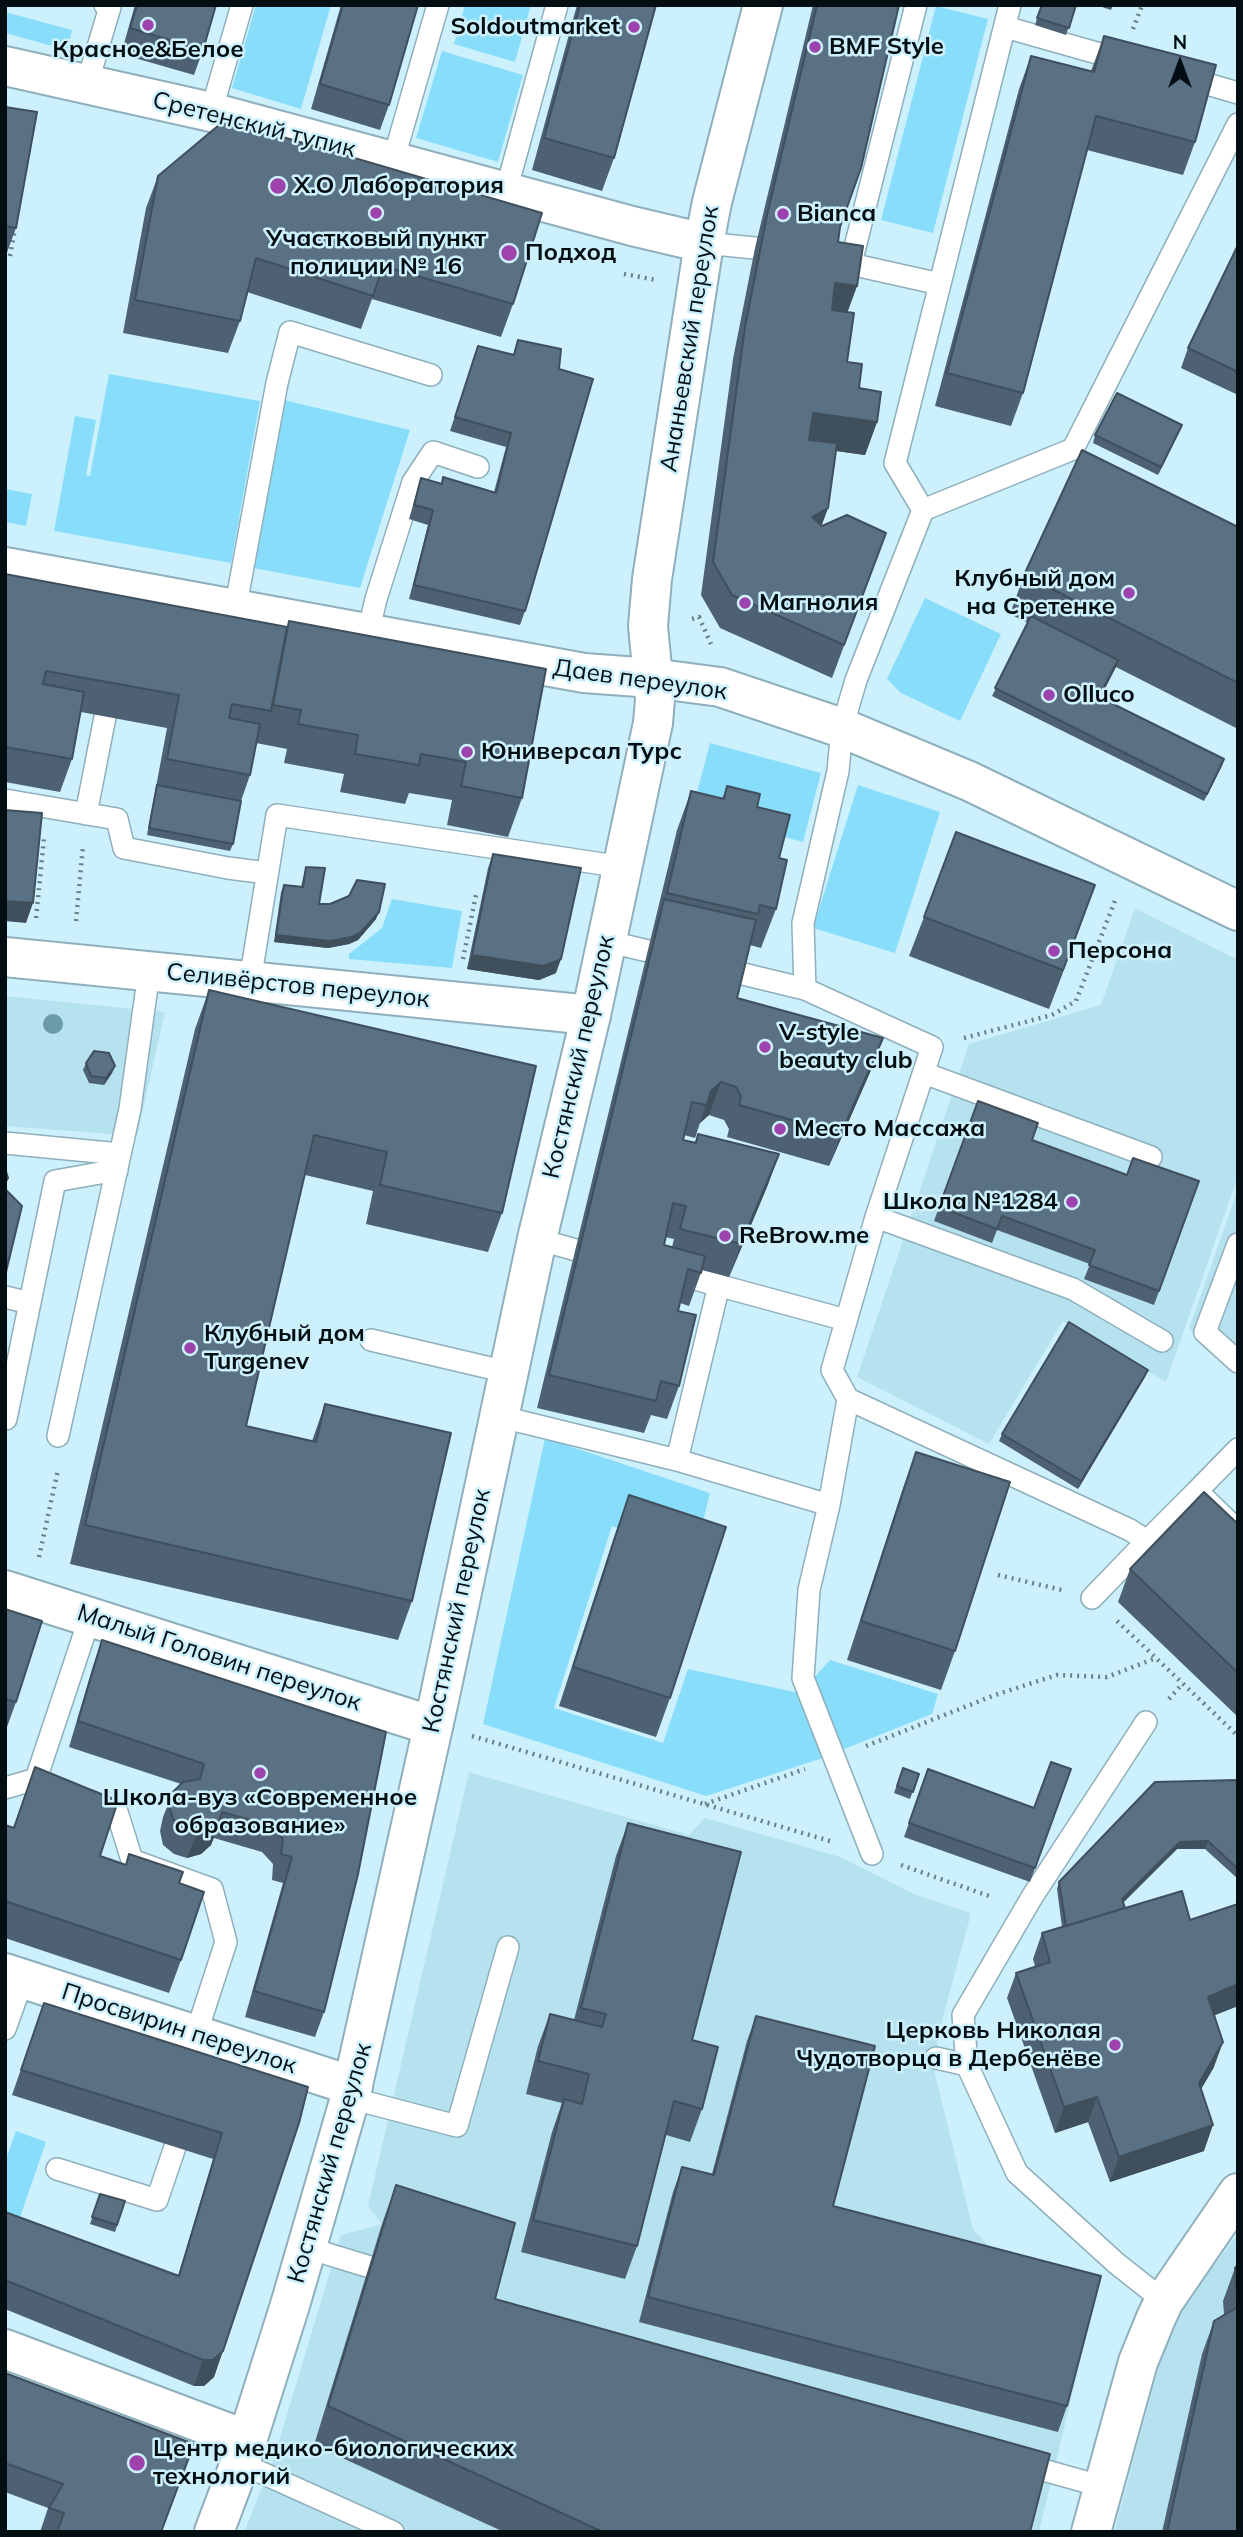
<!DOCTYPE html>
<meta charset="utf-8">
<style>
body{margin:0}
#map{position:relative;width:1243px;height:2537px;overflow:hidden;background:#cdf0fd;font-family:Mulish,sans-serif}
canvas{display:block}
.frame{position:absolute;inset:0;border:7px solid #030e12;pointer-events:none}
.north{position:absolute;left:1145px;top:28px;width:70px;height:70px;-webkit-text-stroke:5px #cdf0fd;paint-order:stroke;rotate:0deg;font-size:19px;font-weight:700;line-height:28px;text-align:center;color:#030e12}
.north::after{content:'';display:block;margin:auto;width:24px;height:32px;background:#030e12;clip-path:polygon(50% 0,100% 100%,50% 72%,0 100%)}
</style>
<div id="map">
<canvas width="1243" height="2537"></canvas>
<div class="frame"></div>
<div class="north">N</div>
</div>
<script>
const ctx = document.querySelector('canvas').getContext('2d');
ctx.lineJoin = 'round';
function fillPath(path, color) {
  ctx.fillStyle = color;
  ctx.fill(path, 'evenodd');
}
function shape(rows) {
  const path = new Path2D();
  for (const r of rows) {
    path.moveTo(r[0], r[1]);
    for (let i = 2; i < r.length; i += 2) path.lineTo(r[i], r[i + 1]);
  }
  return path;
}
function strokePath(path, color, width, dash) {
  ctx.strokeStyle = color;
  ctx.lineWidth = width;
  ctx.lineCap = dash ? 'butt' : 'round';
  ctx.setLineDash(dash || []);
  ctx.stroke(path);
}
function write(font, color, halo, rows, align = 'center') {
  ctx.font = font + ' Mulish,sans-serif';
  ctx.lineWidth = 5;
  ctx.setLineDash([]);
  ctx.textBaseline = 'middle';
  ctx.strokeStyle = halo;
  ctx.fillStyle = color;
  for (const [text, x, y, turn = 0] of rows) {
    ctx.save();
    ctx.translate(x, y);
    ctx.rotate((+turn || 0) * Math.PI / 180);
    ctx.textAlign = isNaN(turn) ? turn : align;
    if (halo) ctx.strokeText(text, 0, 0);
    ctx.fillText(text, 0, 0);
    ctx.restore();
  }
}
const built = shape([
 [1135,908,1238,960,1238,1176,1166,1382,1063,1321,989,1444,857,1377,969,1044,1101,1005],
 [5,996,165,1012,137,1136,5,1126],
 [1238,1189,1238,1374,1189,1329],
 [469,1772,689,1835,705,1818,840,1857,916,1895,971,1913,938,2036,935,2074,973,2229,1008,2267,1097,2292,1039,2532,244,2532,273,2461,341,2235,382,2224,368,2206],
 [1238,2234,1238,2532,1114,2532,1162,2354,1177,2313]
]);
const green = shape([
 [256,5,331,5,301,109,232,88],
 [465,5,531,5,515,62,454,44],
 [936,6,988,19,933,233,881,220],
 [5,12,72,30,67,50,5,33],
 [442,51,523,75,498,162,416,138],
 [109,374,260,401,231,563,54,531,75,416,96,420,86,475,90,476],
 [284,400,410,430,360,588,253,568],
 [5,489,32,494,26,526,5,522],
 [925,598,1001,634,960,721,901,693,887,679],
 [710,743,821,773,803,842,692,812],
 [858,785,940,812,895,953,813,928],
 [392,899,462,911,452,968,349,959,349,954,382,928],
 [545,1438,710,1493,695,1555,612,1526,554,1708,663,1743,688,1669,799,1693,829,1756,706,1796,483,1724],
 [830,1660,938,1694,932,1714,839,1751,811,1681],
 [16,2131,46,2142,20,2217,5,2212,5,2162]
]);
const path = shape([
 [1133,29,1142,5],
 [10,256,15,229],
 [624,274,656,280],
 [692,619,699,617,711,644],
 [36,918,44,839],
 [76,921,83,846],
 [463,959,476,895],
 [964,1038,1052,1015,1076,1001,1116,898],
 [39,1557,58,1470],
 [998,1575,1062,1590],
 [1117,1621,1238,1736],
 [1169,1699,1183,1683],
 [472,1736,830,1841],
 [866,1746,995,1695,1057,1675,1107,1677,1156,1658],
 [705,1804,805,1769],
 [901,1865,992,1897]
]);
const lane = shape([
 [1005,27,1125,61],
 [1183,77,1238,93],
 [87,84,110,7,105,5],
 [211,112,242,5],
 [393,161,438,5],
 [506,191,557,5],
 [704,243,755,248],
 [837,261,940,284],
 [851,263,916,5],
 [923,510,1073,449,1238,124],
 [235,610,277,383,290,332,431,375],
 [368,633,376,599,413,482,433,452,478,467],
 [5,800,117,819,124,848,228,868,267,873],
 [86,814,105,717],
 [606,941,648,951],
 [739,973,805,989,932,1047,876,1217,832,1370,848,1399,829,1505],
 [250,981,277,815,623,867],
 [805,989,803,923,838,771,842,728,856,680,923,510,895,463,1010,5],
 [924,1073,1151,1157],
 [5,1143,120,1154],
 [876,1217,1073,1289,1162,1341],
 [537,1239,576,1250],
 [1238,1244,1205,1332,1238,1362],
 [673,1273,846,1320],
 [5,1297,30,1303],
 [371,1340,507,1372],
 [848,1399,1130,1530,1147,1541,1092,1598],
 [498,1416,677,1460,829,1505,809,1590,803,1678,872,1854],
 [6,1419,55,1181,117,1170],
 [58,1436,130,1109,149,972],
 [677,1460,719,1285],
 [1197,1491,1238,1449],
 [1147,1541,1197,1491,1238,1531],
 [1146,1722,1032,1897,963,2015,967,2065,1017,2173,1116,2263,1164,2301],
 [5,1788,36,1779,90,1617],
 [90,1801,117,1812,132,1860,212,1889,226,1942,196,2034],
 [5,2029,23,1979],
 [936,2058,967,2065],
 [350,2098,457,2126,508,1947],
 [57,2169,157,2200,175,2147],
 [308,2248,370,2267],
 [240,2463,393,2532],
 [1018,2463,1104,2487]
]);
const street = shape([
 [5,66,211,112,632,226,704,243],
 [5,567,584,673,652,678,720,687,842,728,969,781,1238,911],
 [5,957,591,1015],
 [5,1590,433,1726],
 [5,1973,353,2086],
 [5,2349,247,2440],
 [1091,2532,1138,2362,1156,2318,1164,2301,1238,2193]
]);
const secondary = shape([
 [214,2532,240,2463,290,2305,350,2098,439,1700,537,1239,591,1015,653,723,655,699,648,626,652,579,704,243,712,202,763,5]
]);
const trees = [
 [53,1024]
];
const wall = shape([
 [135,5,216,5,203,50,194,75,121,54],
 [341,5,418,5,389,105,380,130,311,109],
 [577,5,656,5,614,158,602,191,532,170],
 [813,5,899,5,840,227,838,242,857,286,847,312,847,362,859,388,877,422,865,455,836,451,828,508,821,526,886,533,832,678,720,628,701,595,733,359,755,248],
 [1041,5,1076,5,1066,35,1035,25],
 [1096,5,1113,5,1111,10],
 [1104,36,1195,142,1183,175,1087,150,1023,393,1011,426,935,406,1019,89,1031,56,1091,71],
 [5,107,16,228,5,258],
 [158,176,513,304,501,337,372,299,361,329,247,292,240,321,228,353,123,333,146,208],
 [1238,245,1238,395,1181,368,1188,348],
 [518,340,525,611,520,625,409,599,428,525,409,519,421,478,441,484,443,477,494,492,506,447,450,431,478,346,513,355],
 [1179,432,1158,475,1093,443,1095,435],
 [1238,527,1238,729,1116,667,1100,697,1224,759,1204,801,992,696,1028,623,1010,614,1024,575],
 [5,574,287,627,289,621,522,798,508,837,447,825,452,800,409,793,405,804,340,792,344,774,284,763,287,749,256,743,250,775,241,801,233,844,230,851,147,835,167,728,81,712,72,759,60,792,5,782],
 [727,786,757,807,779,858,776,909,761,948,750,945,737,998,883,1038,871,1070,829,1166,727,1137,729,1129,724,1120,709,1115,700,1123,695,1138,684,1135,683,1140,695,1142,698,1134,779,1154,767,1187,729,1277,702,1270,689,1306,680,1303,678,1311,679,1386,667,1419,651,1415,644,1433,537,1408,677,830,691,791,722,799],
 [665,1237,674,1239,672,1247,664,1245],
 [493,854,556,973,539,980,467,969,488,868],
 [306,867,319,904,376,919,358,940,349,944,328,948,274,942,281,892,284,885,301,887,304,874],
 [924,917,1081,924,1049,1009,909,956],
 [209,990,502,1213,488,1252,366,1224,373,1191,305,1175,246,1426,312,1441,325,1404,412,1601,398,1640,70,1564,195,1029],
 [86,1063,115,1066,112,1073,104,1085,89,1083,83,1070],
 [978,1101,1032,1141,1127,1175,1199,1181,1154,1305,1084,1279,1090,1264,997,1230,992,1243,934,1221],
 [1145,1377,1078,1489,999,1441,1002,1434],
 [916,1452,955,1651,941,1690,847,1660,902,1491],
 [629,1495,670,1698,656,1737,559,1706,615,1534],
 [1238,1524,1238,1717,1118,1602,1130,1569],
 [5,1609,16,1702,7,1727,5,1727],
 [102,1640,386,1732,324,2012,315,2037,245,2017,283,1883,272,1880,273,1864,262,1852,214,1838,211,1845,201,1854,187,1858,174,1854,163,1845,160,1831,163,1817,173,1792,181,1784,69,1747,93,1666],
 [35,1767,100,1856,179,1883,181,1960,169,1993,5,1938,5,1825,13,1828],
 [903,1768,919,1774,910,1799,894,1793],
 [928,1769,1034,1808,1071,1769,1030,1882,904,1837],
 [1238,1780,1238,1879,1205,1849,1177,1849,1123,1902,1125,1908,1190,1920,1238,1904,1238,2006,1214,2015,1214,2067,1201,2089,1204,2151,1110,2182,1088,2122,1055,2133,1007,1998,1016,1973,1035,1966,1033,1959,1042,1933,1062,1927,1057,1889,1059,1882],
 [628,1823,692,2040,702,2109,690,2142,666,2135,637,2246,625,2279,521,2252,552,2132,562,2103,526,2094,538,2046,550,2014,574,2020,616,1856],
 [44,2003,308,2087,214,2377,204,2386,194,2386,5,2309,5,2212,178,2276,213,2159,12,2095],
 [756,2016,833,2206,1067,2406,1058,2432,639,2322,673,2192,682,2167,712,2174,747,2041],
 [396,2185,495,2299,1030,2532,504,2532,314,2445,382,2224],
 [100,2194,125,2201,115,2232,90,2224],
 [1238,2265,1238,2532,1162,2532,1202,2354,1214,2321,1224,2314,1223,2301,1235,2268],
 [5,2373,161,2532,40,2532,48,2508,5,2492]
]);
const shadedWall = shape([
 [835,283,857,286,845,319,823,316],
 [813,413,877,422,865,455,801,446],
 [1182,425,1179,432,1158,475,1161,467],
 [828,508,816,541,812,517],
 [1118,660,1116,667,1097,704,1099,697],
 [1224,759,1222,766,1204,801,1207,794],
 [1095,885,1081,924,1049,1009,1063,970],
 [5,901,33,903,26,923,5,921],
 [379,912,376,919,358,940,349,944,328,948,274,942,276,935],
 [472,955,561,959,556,973,539,980,467,969],
 [883,1038,871,1070,829,1166,841,1134],
 [115,1066,112,1073,104,1085,106,1078],
 [721,1082,709,1115,700,1123,711,1091],
 [779,1154,767,1187,729,1277,741,1244],
 [1148,1370,1145,1377,1078,1489,1081,1481],
 [220,1819,211,1845,201,1854,187,1858,197,1833],
 [1208,1841,1205,1849,1177,1849,1120,1906,1122,1899,1180,1842],
 [1238,1984,1238,2006,1198,2022,1208,1997],
 [1223,2042,1214,2067,1190,2108,1199,2083],
 [1097,2097,1088,2122,1055,2133,1064,2107],
 [1213,2125,1204,2151,1110,2182,1119,2157],
 [223,2351,214,2377,204,2386,194,2386,203,2360]
]);
const building = shape([
 [137,5,216,5,203,50,130,28,137,5],
 [343,5,418,5,389,105,320,84,343,5],
 [580,5,656,5,614,158,544,138,580,5],
 [817,5,899,5,861,168,840,227,838,242,863,246,857,286,835,283,832,310,854,313,847,362,862,364,859,388,881,392,877,422,813,413,809,440,837,443,828,508,812,517,822,526,847,515,886,533,844,645,732,595,713,562,745,327,767,215,817,5],
 [1042,5,1076,5,1069,28,1037,18,1042,5],
 [1104,36,1216,65,1195,142,1096,116,1023,393,947,373,1031,56,1094,72,1104,36],
 [5,107,37,112,16,228,5,226,5,107],
 [225,120,542,213,513,304,383,266,373,296,256,258,240,321,135,300,158,176,225,120],
 [1238,245,1238,372,1188,348,1238,245],
 [518,340,561,349,559,369,593,379,525,611,414,585,433,510,414,505,421,478,442,484,443,477,496,493,511,433,455,417,478,346,514,355,518,340],
 [1117,393,1182,425,1161,467,1095,435,1117,393],
 [1082,450,1238,527,1238,683,1024,575,1082,450],
 [5,574,287,627,271,711,232,704,229,718,260,724,250,775,167,759,179,695,46,671,43,684,84,692,72,759,5,747,5,574],
 [1031,616,1118,660,1099,697,1224,759,1207,794,995,688,1031,616],
 [289,621,546,669,522,798,461,786,466,762,421,754,419,765,355,754,358,735,298,724,301,710,273,705,289,621],
 [157,785,241,801,233,844,149,828,157,785],
 [727,786,760,794,757,807,790,815,779,858,787,860,776,909,760,905,758,914,667,893,691,791,724,799,727,786],
 [5,810,42,813,33,903,5,901,5,810],
 [956,832,1095,885,1063,970,924,917,956,832],
 [493,854,581,868,561,959,544,966,472,955,493,854],
 [306,867,325,868,319,904,330,904,349,896,357,880,385,884,379,912,361,932,352,937,330,941,276,935,284,885,303,887,306,867],
 [664,899,756,920,737,998,883,1038,841,1134,739,1105,741,1096,736,1087,721,1082,711,1091,707,1105,692,1102,683,1140,696,1143,698,1134,779,1154,741,1244,680,1229,686,1206,673,1203,664,1245,705,1256,701,1273,688,1269,678,1311,696,1315,679,1386,661,1381,656,1401,549,1375,664,899],
 [209,990,536,1066,502,1213,380,1185,387,1152,314,1135,246,1426,316,1442,325,1404,451,1433,412,1601,85,1525,209,990],
 [94,1051,109,1053,115,1066,106,1078,91,1076,86,1063,94,1051],
 [978,1101,1038,1123,1032,1140,1127,1175,1133,1158,1199,1181,1159,1291,1089,1265,1095,1250,1002,1216,997,1229,939,1207,978,1101],
 [5,1168,8,1178,5,1183,5,1168],
 [5,1189,22,1206,5,1276,5,1189],
 [1069,1322,1148,1370,1081,1481,1002,1434,1069,1322],
 [916,1452,1010,1482,955,1651,861,1621,916,1452],
 [1204,1492,1238,1524,1238,1673,1130,1569,1204,1492],
 [629,1495,726,1527,670,1698,573,1667,629,1495],
 [5,1609,42,1621,16,1702,5,1699,5,1609],
 [102,1640,386,1732,358,1874,324,2012,254,1991,292,1857,281,1854,283,1839,271,1826,222,1812,220,1819,210,1829,197,1833,183,1829,173,1819,169,1805,173,1792,183,1782,200,1779,204,1764,78,1721,102,1640],
 [1051,1762,1071,1769,1035,1868,909,1823,928,1769,1034,1808,1051,1762],
 [35,1767,118,1801,100,1856,126,1865,129,1854,183,1872,179,1883,204,1892,181,1960,5,1901,5,1825,14,1828,35,1767],
 [903,1768,919,1774,913,1792,897,1786,903,1768],
 [1238,1780,1238,1869,1208,1841,1180,1842,1122,1899,1125,1908,1066,1926,1059,1882,1155,1782,1238,1780],
 [628,1823,741,1852,692,2040,718,2047,702,2109,674,2101,637,2246,533,2220,564,2099,582,2104,589,2074,538,2061,550,2014,602,2027,606,2014,581,2008,628,1823],
 [1182,1891,1190,1920,1238,1904,1238,1984,1208,1997,1223,2042,1199,2083,1213,2125,1119,2157,1097,2097,1064,2107,1016,1973,1050,1962,1042,1933,1182,1891],
 [44,2003,308,2087,299,2123,223,2351,213,2360,203,2360,5,2280,5,2212,179,2276,222,2133,21,2070,44,2003],
 [756,2016,875,2046,833,2206,1101,2276,1067,2406,648,2297,682,2167,714,2175,756,2016],
 [396,2185,515,2223,495,2299,1050,2454,1030,2532,603,2532,328,2406,396,2185],
 [100,2194,125,2201,117,2225,92,2217,100,2194],
 [1238,2265,1238,2532,1167,2532,1214,2321,1238,2307,1235,2268,1238,2265],
 [5,2373,194,2444,161,2532,57,2532,64,2513,49,2508,63,2484,5,2463,5,2373]
]);
const markers = [
 [148,25,7,"#9e43ad"],
 [634,27,7,"#9e43ad"],
 [815,47,7,"#9e43ad"],
 [278,186,9,"#9e43ad"],
 [376,213,7,"#9e43ad"],
 [783,214,7,"#9e43ad"],
 [509,253,9,"#9e43ad"],
 [1129,593,7,"#9e43ad"],
 [745,603,7,"#9e43ad"],
 [1049,695,7,"#9e43ad"],
 [467,752,7,"#9e43ad"],
 [1054,951,7,"#9e43ad"],
 [765,1047,7,"#9e43ad"],
 [780,1129,7,"#9e43ad"],
 [1072,1202,7,"#9e43ad"],
 [725,1236,7,"#9e43ad"],
 [190,1348,7,"#9e43ad"],
 [260,1773,7,"#9e43ad"],
 [1115,2045,7,"#9e43ad"],
 [137,2463,9,"#9e43ad"]
];
const poiNames = [
 ["Soldoutmarket",620,27,"right"],
 ["BMF Style",829,47],
 ["Красное&Белое",148,50,"center"],
 ["X.O Лаборатория",294,186],
 ["Bianca",797,214],
 ["Участковый пункт",376,239,"center"],
 ["полиции № 16",376,267,"center"],
 ["Подход",525,253],
 ["Клубный дом",1115,579,"right"],
 ["на Сретенке",1115,607,"right"],
 ["Магнолия",759,603],
 ["Olluco",1063,695],
 ["Юниверсал Турс",481,752],
 ["Персона",1068,951],
 ["V-style",779,1033],
 ["beauty club",779,1061],
 ["Место Массажа",794,1129],
 ["Школа №1284",1058,1202,"right"],
 ["ReBrow.me",739,1236],
 ["Клубный дом",204,1334],
 ["Turgenev",204,1362],
 ["Школа-вуз «Современное",260,1798,"center"],
 ["образование»",260,1826,"center"],
 ["Церковь Николая",1101,2031,"right"],
 ["Чудотворца в Дербенёве",1101,2059,"right"],
 ["Центр медико-биологических",153,2449],
 ["технологий",153,2477]
];
const streetNames = [
 ["Сретенский тупик",254,125,14],
 ["Ананьевский переулок",690,339,-81],
 ["Даев переулок",640,680,8],
 ["Селивёрстов переулок",298,986,6],
 ["Костянский переулок",579,1057,-77],
 ["Костянский переулок",457,1611,-78],
 ["Малый Головин переулок",219,1658,18],
 ["Просвирин переулок",179,2029,18],
 ["Костянский переулок",330,2163,-74]
];
fillPath(built, '#b6e2f0');
fillPath(green, '#88defa');
strokePath(lane, '#8eafbb', 24);
strokePath(street, '#8eafbb', 42);
strokePath(secondary, '#8eafbb', 42);
strokePath(path, '#698089', 4.5, [2, 5]);
strokePath(lane, '#fff', 21);
strokePath(street, '#fff', 38);
strokePath(secondary, '#fff', 38);
ctx.fillStyle = '#6c9aa8';
for (const [x, y] of trees) {
  ctx.beginPath();
  ctx.arc(x, y, 10, 0, 2 * Math.PI);
  ctx.fill();
}
fillPath(wall, '#4d6172');
fillPath(shadedWall, '#3f4f5c');
fillPath(building, '#5a7184');
strokePath(building, '#3f4f5c', 2);
for (const [x, y, r, color] of markers) {
  const dot = new Path2D();
  dot.arc(x, y, r, 0, 2 * Math.PI);
  ctx.fillStyle = color;
  ctx.fill(dot);
  strokePath(dot, '#cdf0fd', 2.5);
}
write('bold 24px', '#030e12', '#cdf0fd', poiNames, 'left');
write('24px', '#030e12', '#cdf0fd', streetNames);
</script>
